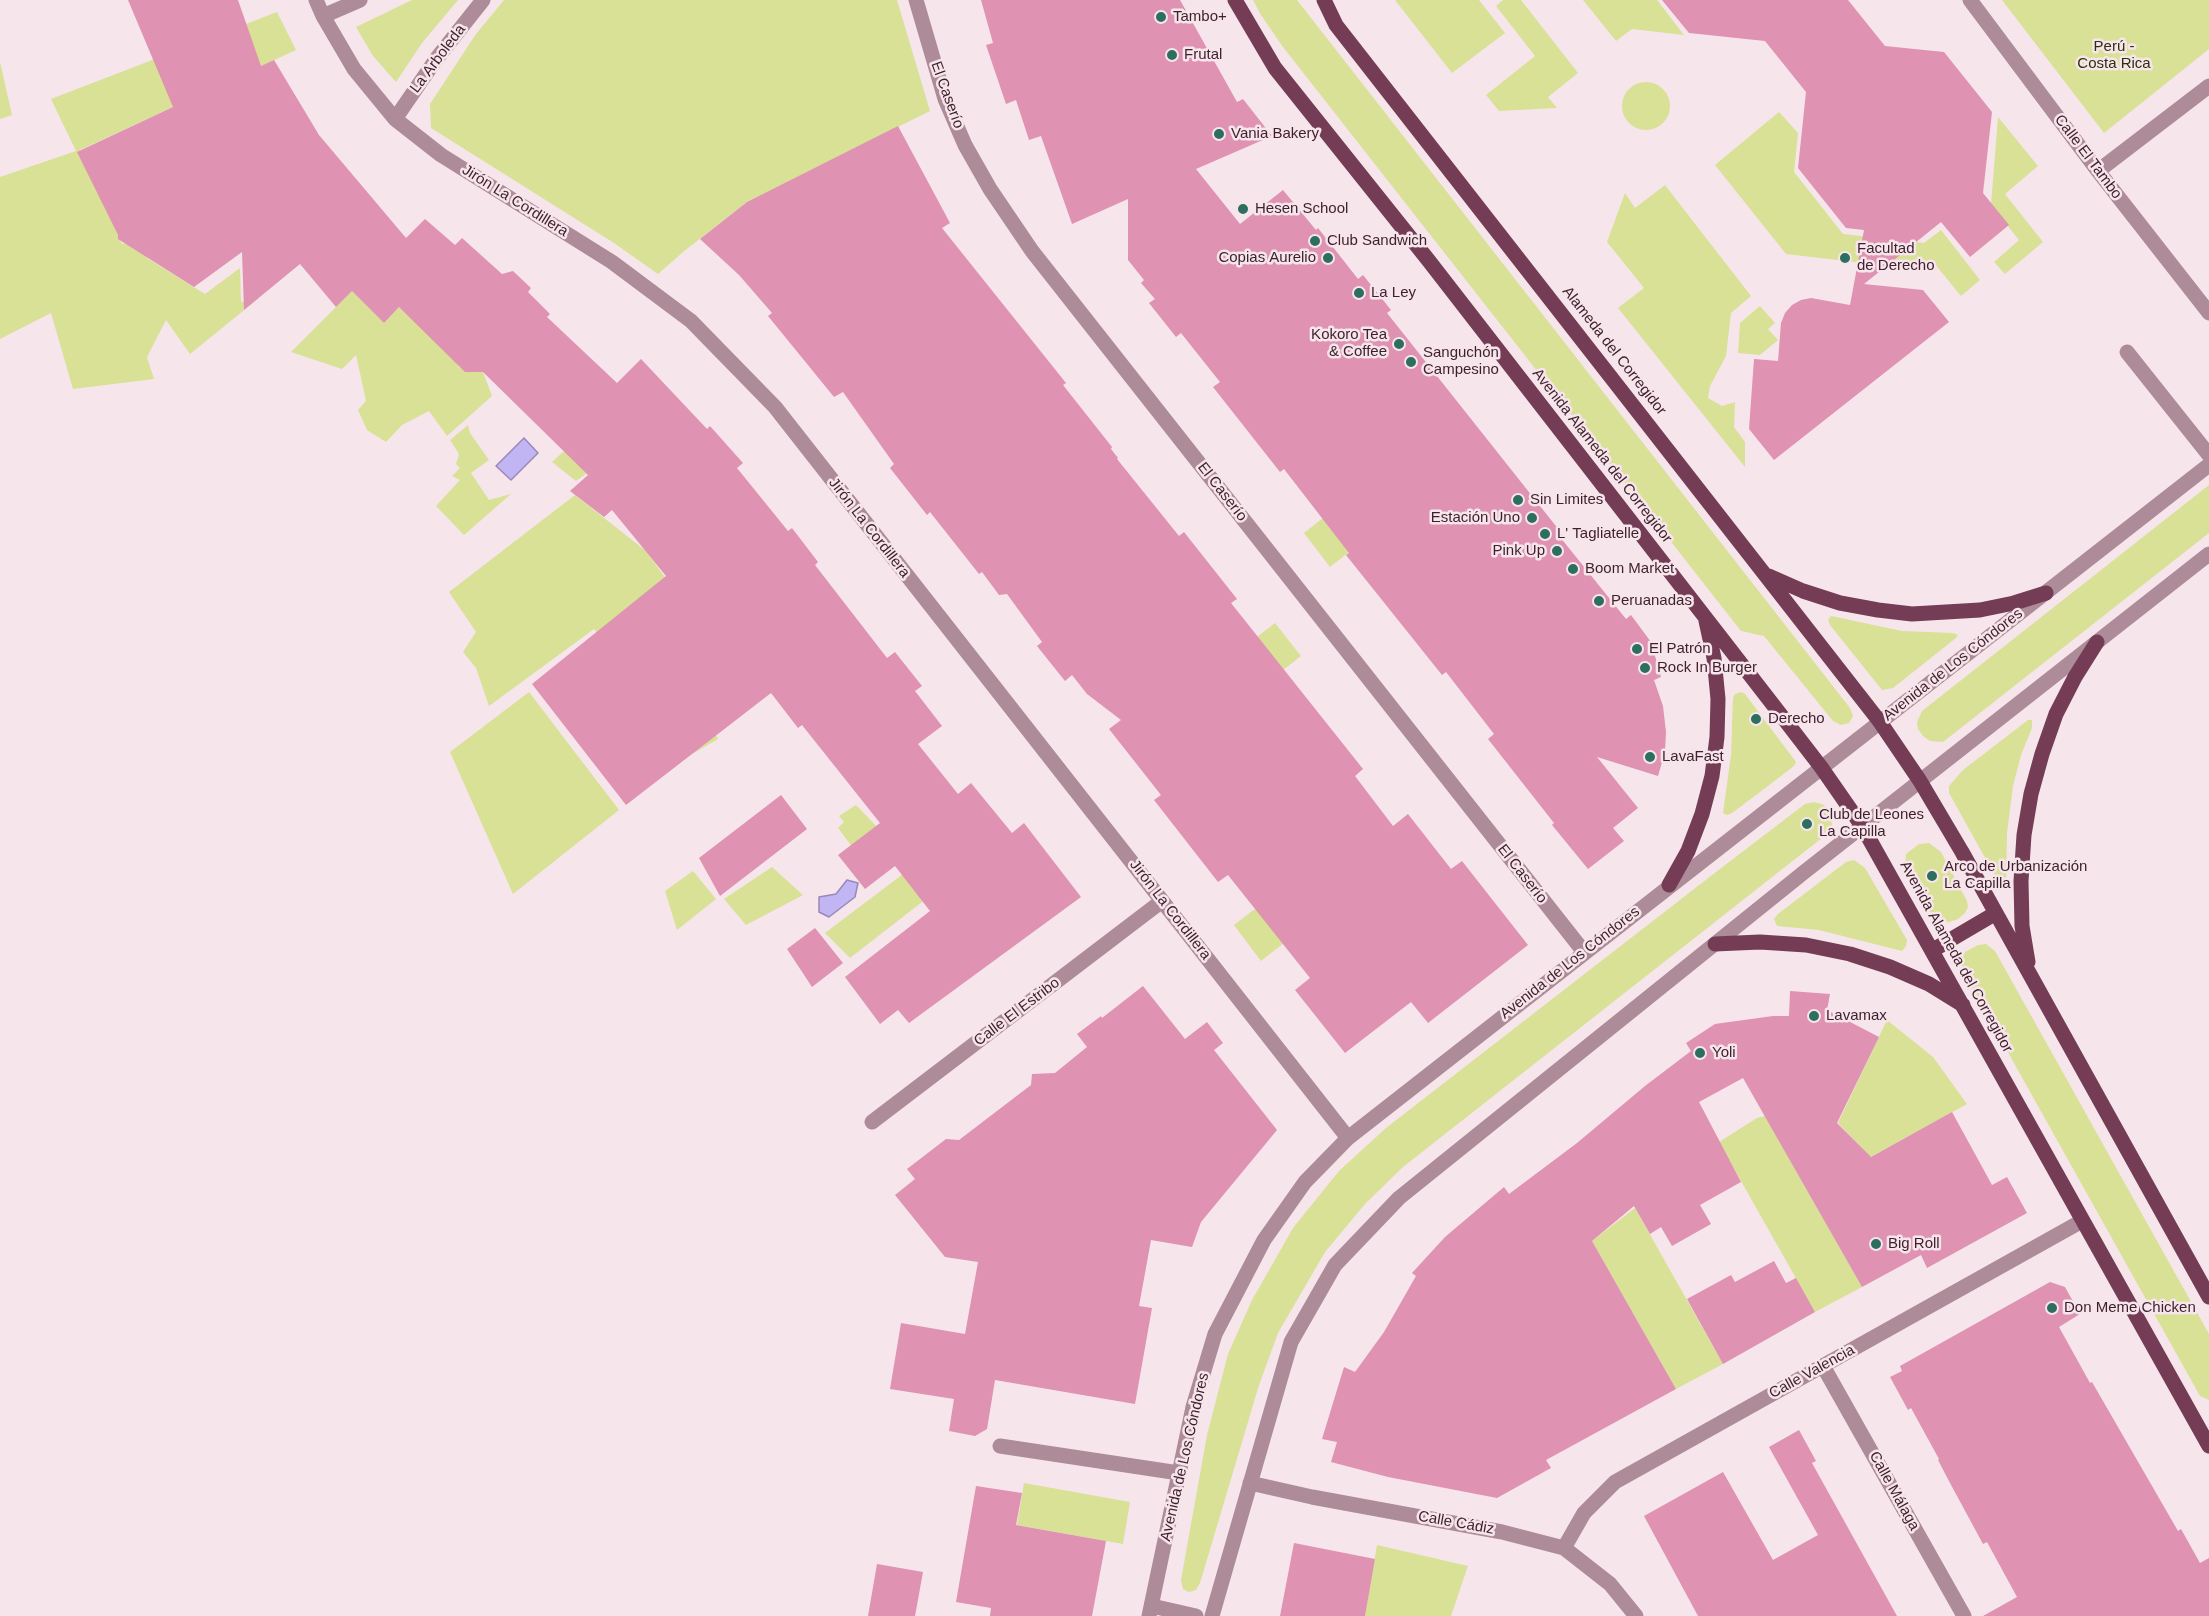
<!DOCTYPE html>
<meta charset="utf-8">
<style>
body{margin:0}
canvas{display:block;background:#f6e5eb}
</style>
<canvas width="2209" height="1616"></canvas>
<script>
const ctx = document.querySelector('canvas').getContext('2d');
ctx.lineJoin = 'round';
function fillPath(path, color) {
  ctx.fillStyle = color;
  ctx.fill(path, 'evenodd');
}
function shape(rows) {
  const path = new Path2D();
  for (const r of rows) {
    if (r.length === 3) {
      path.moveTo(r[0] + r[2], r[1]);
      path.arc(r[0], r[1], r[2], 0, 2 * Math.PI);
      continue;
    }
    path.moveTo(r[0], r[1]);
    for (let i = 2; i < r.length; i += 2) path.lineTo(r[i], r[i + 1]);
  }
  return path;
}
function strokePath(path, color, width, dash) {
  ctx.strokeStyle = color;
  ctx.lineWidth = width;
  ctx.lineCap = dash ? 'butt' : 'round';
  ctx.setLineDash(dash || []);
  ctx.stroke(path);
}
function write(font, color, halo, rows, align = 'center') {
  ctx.font = font + ' Helvetica,sans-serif';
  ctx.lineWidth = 5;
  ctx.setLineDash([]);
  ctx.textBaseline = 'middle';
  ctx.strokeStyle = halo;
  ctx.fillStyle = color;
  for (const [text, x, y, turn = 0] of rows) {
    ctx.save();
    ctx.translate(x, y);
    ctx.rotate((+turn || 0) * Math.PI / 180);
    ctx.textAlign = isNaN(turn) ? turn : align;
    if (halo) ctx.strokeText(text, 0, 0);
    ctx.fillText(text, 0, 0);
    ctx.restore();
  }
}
const green = shape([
 [412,0,458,0,422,43,396,82,373,56,356,27],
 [504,0,897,0,930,111,747,202,683,252,658,274,614,243,431,128,430,104,476,34],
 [1253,0,1297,0,1850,708,1853,716,1849,723,1841,725,1833,721,1764,636,1741,631,1283,47,1261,15],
 [1395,0,1479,0,1505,33,1452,73],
 [1503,0,1521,0,1578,73,1548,97,1557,108,1499,111,1486,95,1535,56,1496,6],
 [1583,0,1657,0,1684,35,1632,29,1616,41],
 [2002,0,2209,0,2209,49,2104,133],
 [277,12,296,50,80,150,122,244,165,231,147,258,205,294,240,268,241,302,259,298,190,354,166,320,147,357,154,379,73,389,51,313,0,339,0,177,76,151,51,99],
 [0,62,12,115,0,119],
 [1646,106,24],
 [1779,112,1798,133,1794,172,1843,234,1924,243,1941,230,1980,280,1961,296,1934,263,1923,270,1786,254,1715,165],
 [1998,117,2038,166,2005,194,2043,242,2005,274,1994,262,2019,240,1991,205],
 [1665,185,1751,296,1731,313,1726,356,1710,386,1708,398,1722,406,1735,402,1734,427,1745,442,1745,467,1618,308,1644,288,1607,242,1625,193,1635,208],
 [352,291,384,323,399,307,463,360,458,367,483,372,492,396,447,436,429,411,402,425,386,442,367,430,358,410,366,401,356,355,342,369,291,352],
 [1760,306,1775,323,1768,329,1778,340,1760,355,1738,353,1740,323],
 [468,425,470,433,489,460,471,473,489,500,511,494,464,535,436,506,460,480,452,476,460,468,456,464,459,454,450,440],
 [574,442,597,466,576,481,552,462],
 [1389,466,1415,500,1330,567,1304,533],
 [2209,485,2209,533,1943,742,1930,741,1923,736,1918,729,1917,722,1922,711],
 [575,495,646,551,669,583,704,712,718,739,694,753,594,629,489,706,476,668,463,652,476,632,449,592],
 [1831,616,1902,631,1953,633,1958,635,1956,638,1893,688,1882,690,1830,625,1828,620],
 [1275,623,1301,656,1215,723,1190,689],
 [529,692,619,810,513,894,450,752],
 [1741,692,1745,694,1796,762,1794,766,1764,789,1732,813,1727,815,1723,813,1731,755,1733,698,1735,694],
 [2028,720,2032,720,2032,728,2021,755,2013,786,2007,833,2006,890,2003,890,1949,793,1949,786,1963,770],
 [1814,802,1824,805,1831,813,1832,826,1827,834,1403,1167,1365,1204,1325,1252,1278,1333,1259,1385,1200,1583,1196,1590,1189,1592,1183,1589,1181,1580,1207,1435,1228,1354,1252,1300,1293,1228,1339,1171,1386,1128,1716,872,1805,804],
 [856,805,880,830,856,852,838,828,844,822,839,816],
 [1929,843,1941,852,1967,901,1968,907,1965,913,1958,919,1949,922,1938,922,1934,919,1905,869,1906,854,1919,844],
 [1321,858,1349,892,1261,961,1234,925],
 [1854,860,1865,868,1907,940,1906,946,1902,951,1819,930,1777,926,1774,919,1778,914,1846,862],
 [772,867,803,895,746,925,724,899],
 [693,871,716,899,677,930,665,891],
 [907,871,931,895,850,958,825,933],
 [1986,944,1995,951,2209,1334,2209,1400,2200,1396,1962,970,1961,958,1965,952,1978,945],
 [1887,1020,1933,1057,1967,1104,1867,1159,1859,1145,1838,1123],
 [1765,1116,1862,1287,1815,1312,1719,1142,1757,1118],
 [1635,1208,1723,1364,1676,1389,1592,1241],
 [1024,1483,1130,1502,1123,1544,1017,1525],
 [1377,1545,1468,1566,1451,1616,1365,1616]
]);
const water = shape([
 [524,438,538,453,511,480,496,466,524,438],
 [847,880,858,883,855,897,829,917,819,912,819,897,836,894,847,880]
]);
const building = shape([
 [128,0,238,0,261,66,274,60,319,135,406,238,425,219,455,245,462,238,502,274,513,271,531,288,528,292,550,314,547,317,617,383,641,359,707,429,710,426,743,463,737,468,788,531,792,528,818,562,815,565,887,658,895,652,922,686,915,691,942,726,918,744,958,794,971,783,1012,833,1024,823,1081,897,909,1023,898,1010,880,1024,845,977,930,911,895,866,865,889,838,855,880,823,802,725,798,728,771,693,626,805,532,684,666,576,612,510,604,517,570,491,588,475,483,372,465,372,399,307,384,323,352,291,336,307,300,264,244,310,242,252,194,287,118,239,118,235,77,152,173,107],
 [981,0,1180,0,1237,102,1243,99,1272,136,1196,169,1240,224,1283,190,1316,230,1318,228,1358,279,1363,275,1391,310,1387,313,1563,535,1560,537,1626,619,1631,615,1651,642,1661,677,1654,680,1663,706,1666,732,1665,752,1658,776,1597,757,1638,808,1613,828,1624,841,1588,869,1552,825,1554,823,1488,739,1494,734,1446,672,1442,675,1346,555,1349,553,1284,469,1280,472,1213,387,1220,382,1181,333,1176,337,1149,303,1155,299,1141,283,1144,280,1128,260,1128,199,1072,224,1041,136,1029,140,1016,100,1006,104,986,45,993,43],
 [1662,0,1848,0,1885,46,1944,52,1992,112,1983,193,2009,225,1970,257,1941,222,1864,284,1923,290,1949,322,1774,460,1749,429,1754,359,1778,361,1781,323,1785,313,1792,305,1801,300,1811,298,1850,305,1864,230,1846,228,1798,168,1806,92,1765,41,1689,33],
 [898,126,950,223,942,228,1066,383,1063,385,1112,447,1111,449,1118,458,1117,459,1179,536,1184,532,1237,599,1231,603,1363,769,1355,776,1393,826,1408,814,1451,869,1462,861,1528,945,1428,1023,1411,1002,1345,1053,1295,990,1310,978,1228,875,1218,882,1154,800,1161,795,1109,729,1121,720,1087,694,1072,675,1065,681,1037,646,1042,642,1007,594,999,595,982,572,979,574,930,512,927,515,890,468,894,464,843,392,834,397,768,316,772,313,739,275,700,239,747,202],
 [781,795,807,829,720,896,699,858],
 [815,928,843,963,812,987,787,949],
 [1143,986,1185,1039,1207,1022,1223,1043,1214,1050,1277,1130,1201,1222,1192,1247,1151,1240,1139,1306,1152,1308,1135,1404,995,1380,987,1429,975,1436,949,1431,954,1399,890,1389,901,1323,965,1334,978,1262,945,1257,895,1195,915,1179,907,1169,946,1139,959,1140,1031,1085,1032,1074,1055,1073,1087,1047,1077,1034,1101,1016,1102,1018],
 [1790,991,1830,994,1827,1010,1879,1037,1837,1123,1871,1157,1952,1112,1992,1185,2007,1177,2027,1213,1927,1268,1921,1255,1862,1287,1743,1078,1699,1102,1741,1182,1700,1205,1711,1224,1672,1246,1661,1227,1650,1234,1634,1206,1592,1241,1676,1389,1546,1460,1551,1468,1497,1498,1388,1477,1331,1462,1337,1442,1322,1439,1344,1367,1355,1372,1384,1332,1416,1276,1412,1273,1445,1237,1504,1187,1509,1194,1577,1143,1645,1086,1691,1051,1686,1043,1715,1024,1773,1016,1789,1016],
 [1774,1261,1786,1283,1796,1278,1815,1312,1723,1364,1687,1299,1731,1275,1735,1282],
 [2050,1282,2065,1287,2080,1314,2059,1327,2090,1383,2092,1382,2178,1531,2181,1529,2200,1563,2209,1558,2209,1616,1983,1616,2017,1597,1987,1542,1983,1544,1950,1483,1938,1460,1939,1459,1911,1408,1908,1410,1890,1377,1902,1371,1900,1366],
 [1799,1430,1816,1461,1812,1463,1897,1616,1698,1616,1644,1516,1723,1472,1773,1560,1818,1535,1769,1447],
 [976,1486,1022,1493,1016,1525,1106,1541,1092,1616,990,1616,991,1608,956,1602],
 [1294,1543,1375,1559,1365,1616,1280,1616],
 [877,1564,923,1572,915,1616,868,1616]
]);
const minor = shape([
 [316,0,323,16,354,69,395,119,441,155,612,262,691,321,775,407,1348,1138],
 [916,0,945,99,965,145,990,189,1032,251,1584,952],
 [1970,0,2098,171,2209,313],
 [323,16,360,0],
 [395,119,437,58,483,0],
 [2098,171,2209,86],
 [2127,352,2209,455],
 [872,1122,1162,901],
 [1823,1366,1964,1616],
 [1000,1446,1179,1473],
 [1250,1483,1312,1497,1502,1532,1564,1548,1610,1584,1636,1616],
 [1564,1548,1584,1513,1615,1482,2082,1221],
 [1152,1606,1196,1616],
 [1149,1616,1193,1407,1215,1334,1264,1240,1305,1182,1348,1138,2209,465],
 [1212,1616,1291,1342,1335,1265,1399,1198,1803,873,2209,554]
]);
const major = shape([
 [1235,0,1275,68,1429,261,1774,706,1821,767,1862,826,2209,1446],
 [1324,0,1336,25,1880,722,1920,781,1962,852,2209,1297],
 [1769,576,1803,591,1840,603,1878,610,1912,614,1980,610,2014,603,2046,593],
 [1669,885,1688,851,1702,814,1712,776,1717,737,1718,699,1714,658,1706,621],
 [1715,944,1760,942,1806,945,1850,954,1890,967,1929,984,1963,1005],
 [1933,950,1996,913],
 [2028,962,2022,926,2021,881,2024,835,2031,794,2042,754,2056,714,2075,677,2097,642]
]);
const markers = [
 [1161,17,6,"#2d6e5e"],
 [1172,55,6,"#2d6e5e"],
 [1219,134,6,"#2d6e5e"],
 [1243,209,6,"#2d6e5e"],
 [1315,241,6,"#2d6e5e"],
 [1328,258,6,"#2d6e5e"],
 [1845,258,6,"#2d6e5e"],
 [1359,293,6,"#2d6e5e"],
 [1399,344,6,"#2d6e5e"],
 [1411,362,6,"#2d6e5e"],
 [1518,500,6,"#2d6e5e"],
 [1532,518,6,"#2d6e5e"],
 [1545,534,6,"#2d6e5e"],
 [1557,551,6,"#2d6e5e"],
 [1573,569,6,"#2d6e5e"],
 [1599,601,6,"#2d6e5e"],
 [1637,649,6,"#2d6e5e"],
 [1645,668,6,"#2d6e5e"],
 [1756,719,6,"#2d6e5e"],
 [1650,757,6,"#2d6e5e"],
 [1807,824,6,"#2d6e5e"],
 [1932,876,6,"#2d6e5e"],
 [1814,1016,6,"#2d6e5e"],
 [1700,1053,6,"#2d6e5e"],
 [1876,1244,6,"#2d6e5e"],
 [2052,1308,6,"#2d6e5e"]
];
const poiNames = [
 ["Tambo+",1173,17],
 ["Frutal",1184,55],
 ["Vania Bakery",1231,134],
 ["Hesen School",1255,209],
 ["Club Sandwich",1327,241],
 ["Facultad",1857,249],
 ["de Derecho",1857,266],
 ["Copias Aurelio",1316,258,"right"],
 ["La Ley",1371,293],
 ["Kokoro Tea",1387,335,"right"],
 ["& Coffee",1387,352,"right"],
 ["Sanguchón",1423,353],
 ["Campesino",1423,370],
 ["Sin Limites",1530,500],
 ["Estación Uno",1520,518,"right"],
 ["L' Tagliatelle",1557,534],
 ["Pink Up",1545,551,"right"],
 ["Boom Market",1585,569],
 ["Peruanadas",1611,601],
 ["El Patrón",1649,649],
 ["Rock In Burger",1657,668],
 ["Derecho",1768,719],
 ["LavaFast",1662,757],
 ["Club de Leones",1819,815],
 ["La Capilla",1819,832],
 ["Arco de Urbanización",1944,867],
 ["La Capilla",1944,884],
 ["Lavamax",1826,1016],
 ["Yoli",1712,1053],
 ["Big Roll",1888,1244],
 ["Don Meme Chicken",2064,1308]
];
const parkNames = [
 ["Perú -",2114,47],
 ["Costa Rica",2114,64]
];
const streetNames = [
 ["La Arboleda",438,59,-53],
 ["El Caserío",947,95,70],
 ["Calle El Tambo",2088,157,53],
 ["Jirón La Cordillera",515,201,32],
 ["Alameda del Corregidor",1614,351,52],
 ["Avenida Alameda del Corregidor",1602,456,52],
 ["El Caserío",1222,492,52],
 ["Jirón La Cordillera",869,528,52],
 ["Avenida de Los Cóndores",1953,665,-38],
 ["El Caserío",1522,874,52],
 ["Jirón La Cordillera",1170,910,52],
 ["Avenida Alameda del Corregidor",1956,957,61],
 ["Avenida de Los Cóndores",1570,963,-38],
 ["Calle El Estribo",1017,1012,-37],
 ["Calle Valencia",1812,1372,-29],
 ["Avenida de Los Cóndores",1185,1457,-77],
 ["Calle Málaga",1894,1491,61],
 ["Calle Cádiz",1456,1523,10]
];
fillPath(green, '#d8e196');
fillPath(water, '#c2b5f4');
strokePath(water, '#9a88b8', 1.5);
fillPath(building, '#df92b1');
strokePath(minor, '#ad8b98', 15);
strokePath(major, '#753c55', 15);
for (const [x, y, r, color] of markers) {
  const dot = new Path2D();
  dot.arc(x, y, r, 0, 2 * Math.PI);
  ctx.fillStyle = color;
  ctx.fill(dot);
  strokePath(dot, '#f6e5eb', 2);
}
write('15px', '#3e1f2c', '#f6e5eb', poiNames, 'left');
write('15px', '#2e310b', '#f6e5eb', parkNames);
write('15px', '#3e1f2c', '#f6e5eb', streetNames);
</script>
